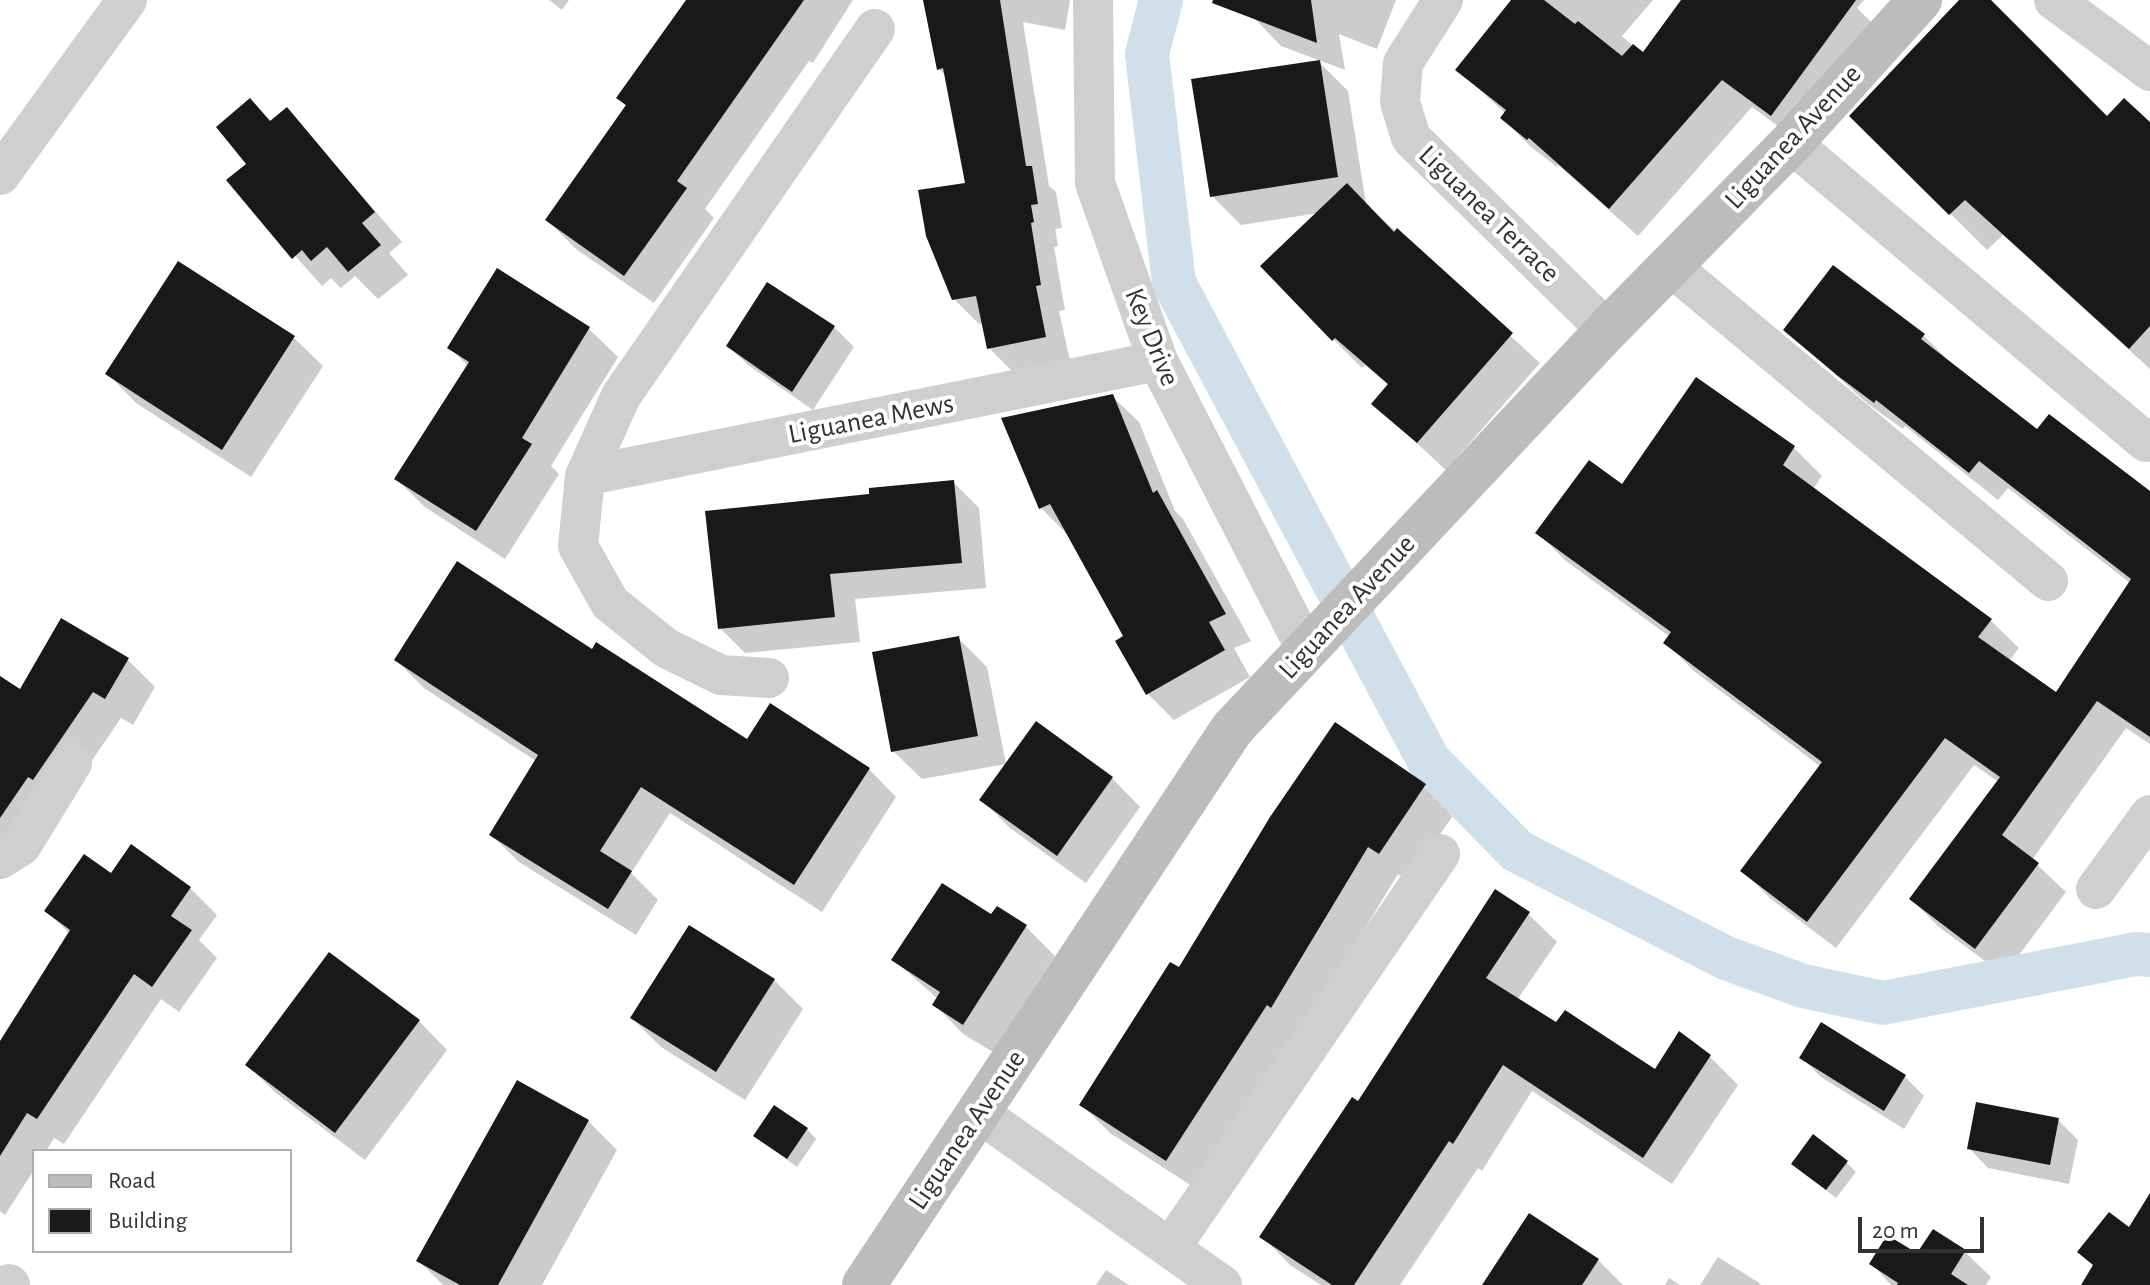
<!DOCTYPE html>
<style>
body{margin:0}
#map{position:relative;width:2150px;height:1285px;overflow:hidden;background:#fff;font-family:"Alegreya Sans",sans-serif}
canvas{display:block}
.legend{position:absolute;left:32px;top:1149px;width:260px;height:104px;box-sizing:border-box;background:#fff;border:2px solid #adadad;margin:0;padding:10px 14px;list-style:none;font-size:24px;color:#323232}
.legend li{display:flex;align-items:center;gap:16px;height:40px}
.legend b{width:40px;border:2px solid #adadad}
.scale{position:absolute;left:1858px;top:1217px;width:126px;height:36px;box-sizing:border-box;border:4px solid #323232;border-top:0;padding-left:10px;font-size:24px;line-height:28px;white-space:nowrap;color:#323232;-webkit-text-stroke:6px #fff;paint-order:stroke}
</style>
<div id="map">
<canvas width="2150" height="1285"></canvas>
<ul class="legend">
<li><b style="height:10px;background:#bcbcbc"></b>Road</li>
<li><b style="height:22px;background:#191919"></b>Building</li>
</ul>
<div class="scale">20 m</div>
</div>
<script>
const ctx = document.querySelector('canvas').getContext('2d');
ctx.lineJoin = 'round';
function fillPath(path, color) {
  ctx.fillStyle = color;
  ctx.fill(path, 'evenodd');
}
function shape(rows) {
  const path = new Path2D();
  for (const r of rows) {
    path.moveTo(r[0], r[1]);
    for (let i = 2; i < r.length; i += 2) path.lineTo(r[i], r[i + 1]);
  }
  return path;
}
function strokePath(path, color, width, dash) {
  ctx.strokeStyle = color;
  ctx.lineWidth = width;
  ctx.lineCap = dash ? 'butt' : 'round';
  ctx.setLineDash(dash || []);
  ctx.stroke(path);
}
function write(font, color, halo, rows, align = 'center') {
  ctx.font = font + ' "Alegreya Sans",sans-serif';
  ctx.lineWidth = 8;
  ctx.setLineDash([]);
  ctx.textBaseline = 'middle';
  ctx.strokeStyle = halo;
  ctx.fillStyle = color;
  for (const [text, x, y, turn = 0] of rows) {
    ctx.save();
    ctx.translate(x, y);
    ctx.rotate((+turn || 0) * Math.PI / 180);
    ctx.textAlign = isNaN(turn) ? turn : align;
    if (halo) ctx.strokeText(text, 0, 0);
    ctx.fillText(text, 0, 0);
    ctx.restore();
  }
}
const shadow = shape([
 [549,0,569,0,562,10],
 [698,0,853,0,813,63,809,61,705,209,714,218,654,303,576,249,547,220,627,107,618,98],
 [946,0,1070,0,1065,30,1023,22,1049,186,1056,192,1062,228,1055,229,1058,246,1054,247,1065,310,1059,311,1070,361,1014,373,989,348,984,323,979,324,954,299,967,184,947,77,939,69],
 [1247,0,1396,0,1377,49,1339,34,1345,70,1281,46,1253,17],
 [1514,0,1653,0,1622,36,1643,55,1683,0,1864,0,1857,8,1882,33,1801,143,1752,107,1638,236,1558,165,1557,167,1531,147,1502,118,1506,114,1458,70],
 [1962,0,1988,0,2107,118,2150,124,2150,369,2003,235,1987,250,1852,116],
 [1319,62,1348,91,1366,204,1540,363,1446,470,1374,404,1389,386,1365,365,1362,368,1333,339,1319,213,1241,225,1212,196],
 [250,100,272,122,287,110,402,242,389,253,408,275,378,299,355,276,341,288,331,278,322,286,229,181,249,164],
 [834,327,854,347,813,410,748,365,728,346],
 [589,329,618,357,551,466,559,474,505,559,425,507,396,479,469,367,450,348],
 [1786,330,1923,335,1952,364,2037,432,2150,494,2150,744,2126,728,2032,860,2066,892,2004,975,1939,927,1911,899,1999,782,1974,765,1836,948,1771,899,1743,871,1821,767,1694,671,1666,643,1670,637,1566,561,1538,533,1623,487,1696,380,1794,448,1822,476,1813,489,1990,620,2019,648,2009,661,2056,695,2130,583,2008,488,1998,500,1905,426,1903,429,1868,404],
 [294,338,323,366,251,477,136,403,108,374],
 [1112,396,1139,422,1175,511,1183,519,1251,641,1234,648,1250,677,1174,720,1148,694,1117,642,1126,637,1067,534,1041,508],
 [954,483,979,508,986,588,855,599,860,642,745,653,720,628,871,496],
 [958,638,987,667,1006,764,922,779,893,751],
 [592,652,748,742,869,769,896,797,822,912,670,813,631,873,658,900,636,935,519,862,491,835,536,761,424,688,396,660],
 [128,660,155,687,133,725,121,718,61,806,0,840,0,678,20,692],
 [1112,778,1140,807,1086,883,1010,828,982,800],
 [1425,785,1454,814,1408,881,1398,874,1300,1035,1195,1188,1110,1133,1081,1104,1179,970],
 [132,847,190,888,217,915,199,940,217,958,179,1012,161,999,64,1144,54,1138,46,1151,34,1151,34,1170,5,1215,0,1211,0,1045,50,971,46,967,70,934,46,910,111,876],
 [997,909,1026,927,1055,956,993,1052,963,1034,935,1005,938,999,894,960,992,917],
 [1528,914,1557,942,1517,1000,1557,1025,1656,1072,1709,1056,1738,1085,1672,1184,1532,1091,1482,1171,1478,1168,1400,1285,1321,1285,1290,1265,1262,1236,1359,1104],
 [774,980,803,1009,745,1100,661,1047,632,1018],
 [419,1021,447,1050,365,1160,276,1093,247,1065],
 [1822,1025,1905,1077,1924,1096,1904,1129,1821,1077,1802,1058],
 [518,1083,588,1121,617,1150,542,1285,443,1285,419,1261],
 [2058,1120,2078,1140,2069,1184,1988,1168,1969,1148],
 [807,1129,816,1139,797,1167,755,1136],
 [1846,1162,1856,1172,1836,1198,1793,1164],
 [1933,1232,1965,1252,1991,1277,1986,1285,1891,1285,1872,1264,1918,1256],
 [1718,1257,1758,1282,1761,1285,1700,1285],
 [1598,1260,1623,1285,1485,1285],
 [1106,1270,1129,1285,1096,1285],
 [1669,1278,1680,1285,1665,1285]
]);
const canal = shape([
 [1161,0,1147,54,1174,283,1429,761,1517,851,1726,958,1803,986,1883,1003,2136,954,2150,955]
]);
const building = shape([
 [686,0,804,0,677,181,687,188,624,276,545,220,626,105,616,98],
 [923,0,1000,0,1026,166,1032,166,1038,204,1031,205,1034,222,1031,223,1041,285,1036,286,1046,337,987,349,976,296,952,300,926,236,918,190,965,183,943,68,937,70],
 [1213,0,1311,0,1317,43,1212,3],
 [1511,0,1544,0,1575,24,1578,21,1622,56,1633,44,1643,52,1681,0,1856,0,1771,116,1722,80,1609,209,1529,138,1527,140,1500,118,1506,110,1455,70],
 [1959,0,1991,0,2107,116,2124,98,2150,122,2150,326,2129,349,1965,200,1949,215,1849,116],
 [1320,60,1338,177,1210,197,1191,79],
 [250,98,270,121,287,107,375,212,362,223,381,245,348,272,327,247,311,261,302,250,292,259,226,180,246,164,216,127],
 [1347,183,1394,232,1397,228,1513,333,1417,443,1371,404,1388,384,1335,338,1332,341,1260,266],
 [178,261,295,336,222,450,105,374],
 [1833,265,1925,334,1921,339,2037,429,2049,414,2150,491,2150,737,2097,701,2002,835,2039,863,1975,949,1909,899,2000,777,1945,738,1807,922,1740,871,1822,762,1663,643,1671,632,1535,533,1589,460,1622,484,1696,377,1795,446,1783,465,1992,619,1978,637,2056,692,2131,579,1979,461,1969,473,1876,400,1874,403,1838,376,1783,330],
 [497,268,590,327,522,438,532,444,476,531,394,479,469,362,447,348],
 [767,282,835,326,792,392,726,346],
 [1113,394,1153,493,1157,490,1226,614,1209,622,1225,650,1146,695,1115,641,1123,636,1050,504,1039,509,1001,418],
 [954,480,962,563,830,574,835,617,718,629,705,511,869,494,869,488],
 [457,561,592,649,596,642,747,739,770,703,870,768,794,885,641,787,600,851,632,871,608,909,489,835,538,755,394,660],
 [61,618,129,658,105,699,93,692,33,780,28,777,0,818,0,676,20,689],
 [959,636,978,736,891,752,872,652],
 [1036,721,1113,777,1057,856,979,800],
 [1335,722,1426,784,1379,854,1368,847,1271,1008,1267,1005,1166,1161,1079,1105,1170,962,1179,967,1270,817],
 [131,844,191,887,171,916,192,930,152,987,134,974,37,1119,27,1113,0,1156,0,1041,70,930,44,911,84,854,111,873],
 [942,883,991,914,997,906,1027,925,963,1025,932,1005,940,992,891,960],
 [1495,889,1530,912,1486,978,1556,1022,1565,1010,1655,1069,1679,1031,1711,1055,1643,1158,1503,1065,1453,1144,1449,1141,1354,1285,1332,1285,1259,1237,1352,1097,1358,1101],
 [689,925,775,979,716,1072,630,1018],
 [329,952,420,1020,335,1133,245,1065],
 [1821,1022,1906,1075,1884,1111,1799,1058],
 [517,1080,589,1120,498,1285,460,1285,416,1261],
 [1976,1102,2059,1118,2050,1165,1967,1149],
 [774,1105,808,1128,787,1159,753,1136],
 [1813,1134,1848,1161,1826,1190,1791,1164],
 [2150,1193,2150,1285,2081,1285,2093,1265,2077,1252,2109,1212,2129,1227],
 [1529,1213,1599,1259,1582,1285,1482,1285],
 [1933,1229,1966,1250,1951,1274,1968,1285,1897,1285,1898,1283,1869,1264,1887,1235,1917,1253]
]);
const street = shape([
 [1093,0,1095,183,1158,361,1306,649],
 [1443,0,1403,63,1400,102,1411,138,1607,330],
 [2054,0,2150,71],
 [875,29,621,396,585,476,1158,361],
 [1791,143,2146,442],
 [0,175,127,0],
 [1670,266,2048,581],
 [585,476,578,546,610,603,666,648,721,675,769,678],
 [0,859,21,846,72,763],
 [2096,889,2150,815],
 [979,1113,1222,1285],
 [1171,1247,1440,854],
 [9,1284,10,1285]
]);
const secondary = shape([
 [864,1285,1232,729,1607,330,1791,143,1920,0]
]);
const streetNames = [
 ["Liguanea Avenue",1793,137,-47],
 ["Liguanea Terrace",1489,214,44],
 ["Key Drive",1152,337,68],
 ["Liguanea Mews",871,419,-11],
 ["Liguanea Avenue",1347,607,-47],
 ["Liguanea Avenue",967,1130,-56]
];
fillPath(shadow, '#0003');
strokePath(canal, '#d0e0eb', 44);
fillPath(building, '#191919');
strokePath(street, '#cfcfcf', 40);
strokePath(secondary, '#bcbcbc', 44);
write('28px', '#323232', '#fff', streetNames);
</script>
